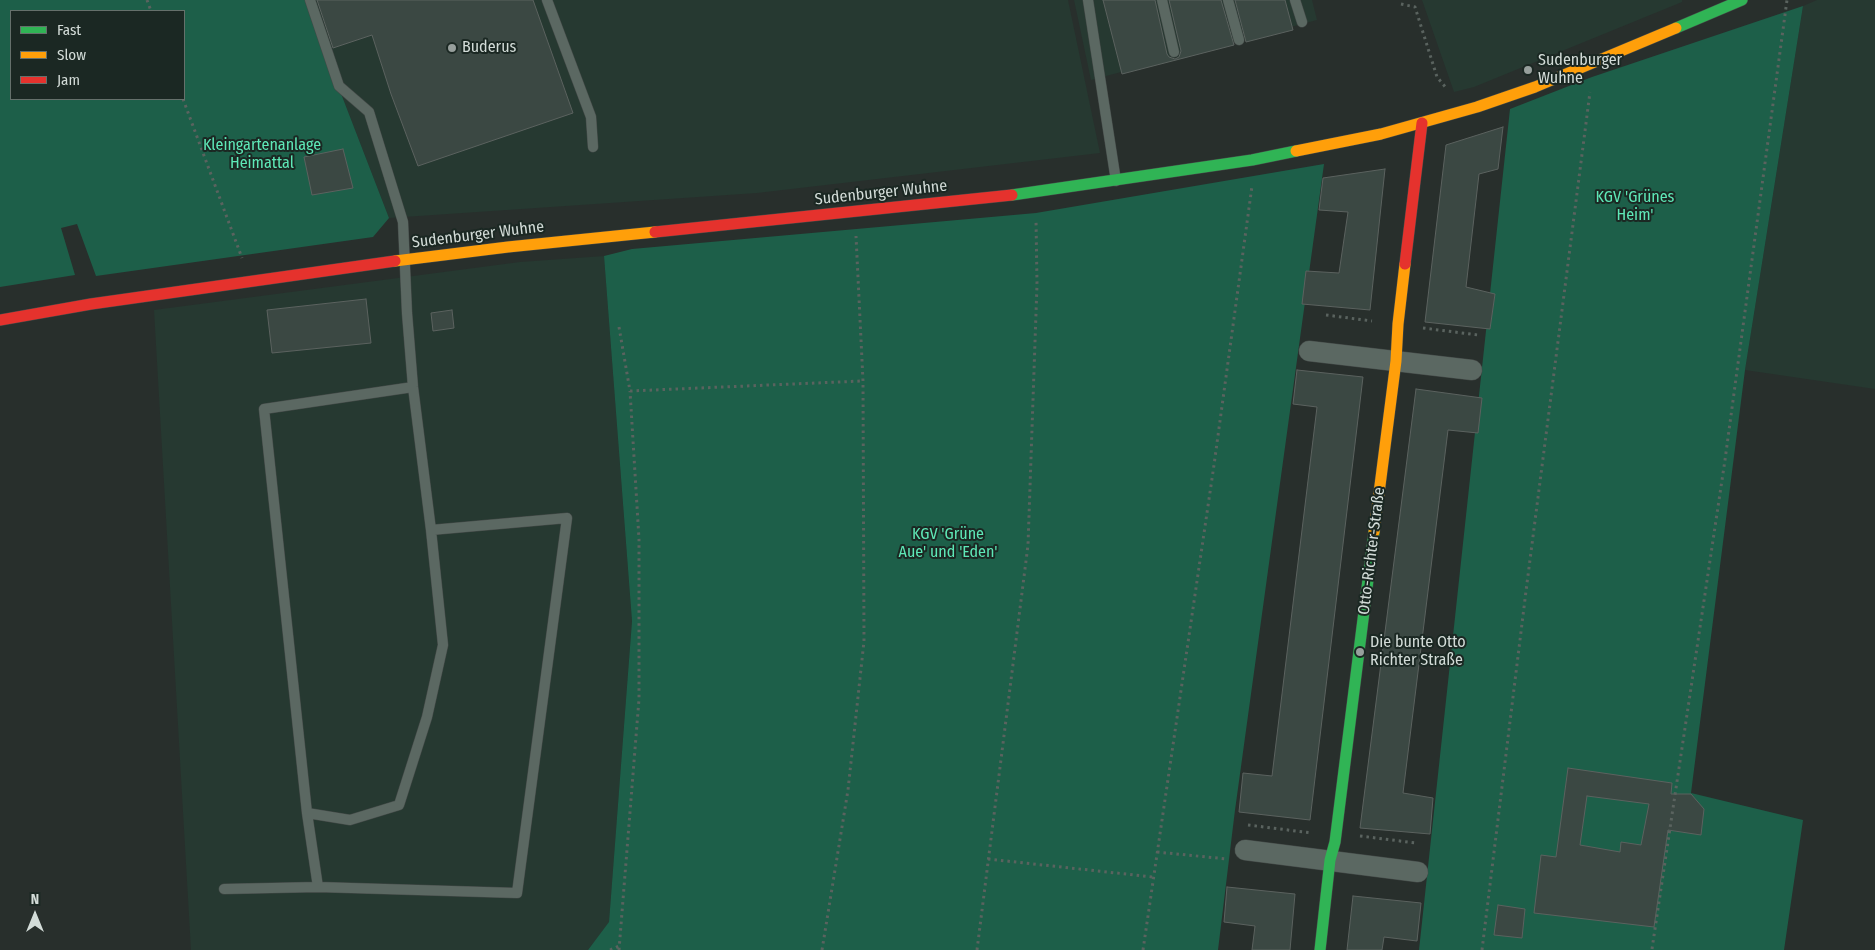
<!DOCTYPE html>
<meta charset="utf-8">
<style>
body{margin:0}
#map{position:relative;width:1875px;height:950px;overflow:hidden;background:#282f2c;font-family:"Fira Sans Condensed",sans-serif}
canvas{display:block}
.legend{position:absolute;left:10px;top:10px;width:175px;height:90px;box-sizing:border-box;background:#1b2823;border:1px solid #65706b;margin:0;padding:6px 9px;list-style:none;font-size:15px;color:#d3dcd8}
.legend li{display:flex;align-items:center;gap:10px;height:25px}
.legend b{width:25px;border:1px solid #65706b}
.north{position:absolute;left:10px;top:890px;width:50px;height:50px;-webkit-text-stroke:4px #1b2823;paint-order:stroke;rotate:0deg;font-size:14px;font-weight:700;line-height:20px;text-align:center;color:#d3dcd8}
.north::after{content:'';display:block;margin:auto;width:18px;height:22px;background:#d3dcd8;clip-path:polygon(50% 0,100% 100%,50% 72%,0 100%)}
</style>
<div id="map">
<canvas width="1875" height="950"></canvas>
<ul class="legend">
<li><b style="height:6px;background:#30b455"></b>Fast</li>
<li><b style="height:6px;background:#ff9f0a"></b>Slow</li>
<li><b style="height:6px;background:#e5322d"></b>Jam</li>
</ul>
<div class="north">N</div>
</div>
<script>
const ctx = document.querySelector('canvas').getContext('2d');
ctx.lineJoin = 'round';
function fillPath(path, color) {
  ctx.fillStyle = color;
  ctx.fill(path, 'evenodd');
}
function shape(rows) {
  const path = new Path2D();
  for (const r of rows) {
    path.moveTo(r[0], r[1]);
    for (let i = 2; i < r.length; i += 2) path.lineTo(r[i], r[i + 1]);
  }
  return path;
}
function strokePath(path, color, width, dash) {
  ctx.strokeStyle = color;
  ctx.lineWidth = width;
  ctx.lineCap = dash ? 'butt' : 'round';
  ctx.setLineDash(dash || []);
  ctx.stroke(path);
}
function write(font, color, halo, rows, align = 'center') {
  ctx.font = font + ' "Fira Sans Condensed",sans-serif';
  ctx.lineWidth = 4;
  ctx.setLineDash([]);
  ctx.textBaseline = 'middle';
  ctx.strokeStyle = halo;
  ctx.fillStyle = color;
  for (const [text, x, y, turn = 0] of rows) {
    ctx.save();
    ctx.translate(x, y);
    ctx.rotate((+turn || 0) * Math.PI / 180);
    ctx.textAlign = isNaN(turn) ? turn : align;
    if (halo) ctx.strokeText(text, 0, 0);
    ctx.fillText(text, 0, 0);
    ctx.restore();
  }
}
const built = shape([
 [305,0,1068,0,1100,153,757,193,389,218],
 [1074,0,1312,0,1317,20,1091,80],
 [1422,0,1682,0,1682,2,1474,87,1454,92],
 [1817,0,1875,0,1875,389,1745,370,1803,6],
 [604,256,632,621,609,923,588,950,191,950,154,310,520,262]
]);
const green = shape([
 [0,0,305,0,389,218,373,237,96,276,77,224,61,228,75,275,0,287],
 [11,11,184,11,184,99,11,99],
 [1803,6,1745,370,1691,793,1803,820,1784,950,1419,950,1510,109,1592,77],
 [1324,164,1235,810,1218,950,588,950,609,922,632,621,604,256,632,249,1036,213]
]);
const building = shape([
 [317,0,533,0,573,113,418,166,391,94,372,35,333,48,317,0],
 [1103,0,1155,0,1167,54,1169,57,1175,59,1179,57,1181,51,1169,0,1221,0,1234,45,1122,74,1103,0],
 [1235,0,1285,0,1293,30,1246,42,1235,0],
 [1503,127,1498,169,1479,174,1466,287,1495,294,1490,329,1425,322,1446,145,1503,127],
 [343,149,353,188,312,195,304,157,343,149],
 [1385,169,1370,310,1302,304,1306,271,1339,273,1348,212,1319,210,1323,178,1385,169],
 [366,299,371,343,272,353,267,310,366,299],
 [452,310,454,328,433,331,431,313,452,310],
 [1297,370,1363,377,1310,820,1239,812,1243,773,1272,776,1317,407,1293,404,1297,370],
 [1416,389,1482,398,1478,433,1448,430,1403,793,1433,798,1430,834,1360,828,1416,389],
 [1568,768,1672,783,1671,794,1691,794,1704,809,1701,835,1668,830,1654,927,1534,913,1541,855,1556,857,1568,768],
 [1587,796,1649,804,1641,845,1621,842,1620,852,1580,845,1587,796],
 [1227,887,1295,894,1290,950,1252,950,1255,926,1224,922,1227,887],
 [1353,896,1421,903,1417,941,1384,937,1382,950,1347,950,1353,896],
 [1498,905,1525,909,1522,938,1494,935,1498,905]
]);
const path = shape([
 [147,0,151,11],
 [1401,4,1415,7,1437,77,1447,89],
 [183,99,242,258],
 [1326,315,1372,321],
 [619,327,630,391,862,381],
 [1423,328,1478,335],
 [1248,825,1312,833],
 [1360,836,1416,843],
 [1157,852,1227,859],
 [988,859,1153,877],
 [1652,949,1725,460,1787,0],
 [610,950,619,946],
 [619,950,639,699,639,539,630,391],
 [822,950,848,790,864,641,863,381,856,236],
 [977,950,1028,545,1037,284,1036,219],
 [1143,950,1214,465,1252,186],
 [1482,950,1526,591,1590,92]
]);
const lane = shape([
 [547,0,591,117,593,147],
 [1088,0,1116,181],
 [1162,0,1174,52],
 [1228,0,1239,40],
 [1295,0,1302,22],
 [307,813,350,820,399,805,427,717,443,645,431,530,413,387,407,313,403,222,369,112,339,86,310,0],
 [318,887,307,813,264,409,413,387],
 [224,889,318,887,517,893,567,518,431,530]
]);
const street = shape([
 [1309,351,1472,370],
 [1245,850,1418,872]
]);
const fast = shape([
 [1676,28,1742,0],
 [1012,195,1252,160,1296,151],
 [1320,950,1330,860,1335,842,1374,532]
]);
const slow = shape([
 [1296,151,1381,134,1477,107,1535,87,1676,28],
 [395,261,508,247,655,232],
 [1374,532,1396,361,1398,324,1405,264]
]);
const jam = shape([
 [655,232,1012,195],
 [1405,264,1422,123],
 [0,320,91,304,395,261]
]);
const markers = [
 [452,48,5,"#979f9c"],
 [1528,70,5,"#979f9c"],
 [1360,652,5,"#979f9c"]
];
const poiNames = [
 ["Buderus",462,48],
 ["Sudenburger",1538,61],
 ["Wuhne",1538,79],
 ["Die bunte Otto",1370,643],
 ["Richter Straße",1370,661]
];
const parkNames = [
 ["Kleingartenanlage",262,146],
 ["Heimattal",262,164],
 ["KGV 'Grünes",1635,198],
 ["Heim'",1635,216],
 ["KGV 'Grüne",948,535],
 ["Aue' und 'Eden'",948,553]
];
const streetNames = [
 ["Sudenburger Wuhne",881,193,-6],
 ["Sudenburger Wuhne",478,235,-7],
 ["Otto-Richter-Straße",1372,551,-83]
];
fillPath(built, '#263931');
fillPath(green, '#1d5f49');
fillPath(building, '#3b4843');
strokePath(building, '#5b625f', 1);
strokePath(lane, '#444a48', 11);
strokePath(street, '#444a48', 21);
strokePath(fast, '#444a48', 12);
strokePath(slow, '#444a48', 12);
strokePath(jam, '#444a48', 12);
strokePath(path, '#5a635f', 3, [2.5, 4]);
strokePath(lane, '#5b6862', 10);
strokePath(street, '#5b6862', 20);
strokePath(fast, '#30b455', 11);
strokePath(slow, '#ff9f0a', 11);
strokePath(jam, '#e5322d', 11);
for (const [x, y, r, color] of markers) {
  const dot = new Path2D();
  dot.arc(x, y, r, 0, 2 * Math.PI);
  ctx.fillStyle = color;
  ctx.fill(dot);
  strokePath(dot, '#1b2823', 2);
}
write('16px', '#d3dcd8', '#1b2823', poiNames, 'left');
write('16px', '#5ee8b7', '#1b2823', parkNames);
write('16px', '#d3dcd8', '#1b2823', streetNames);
</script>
